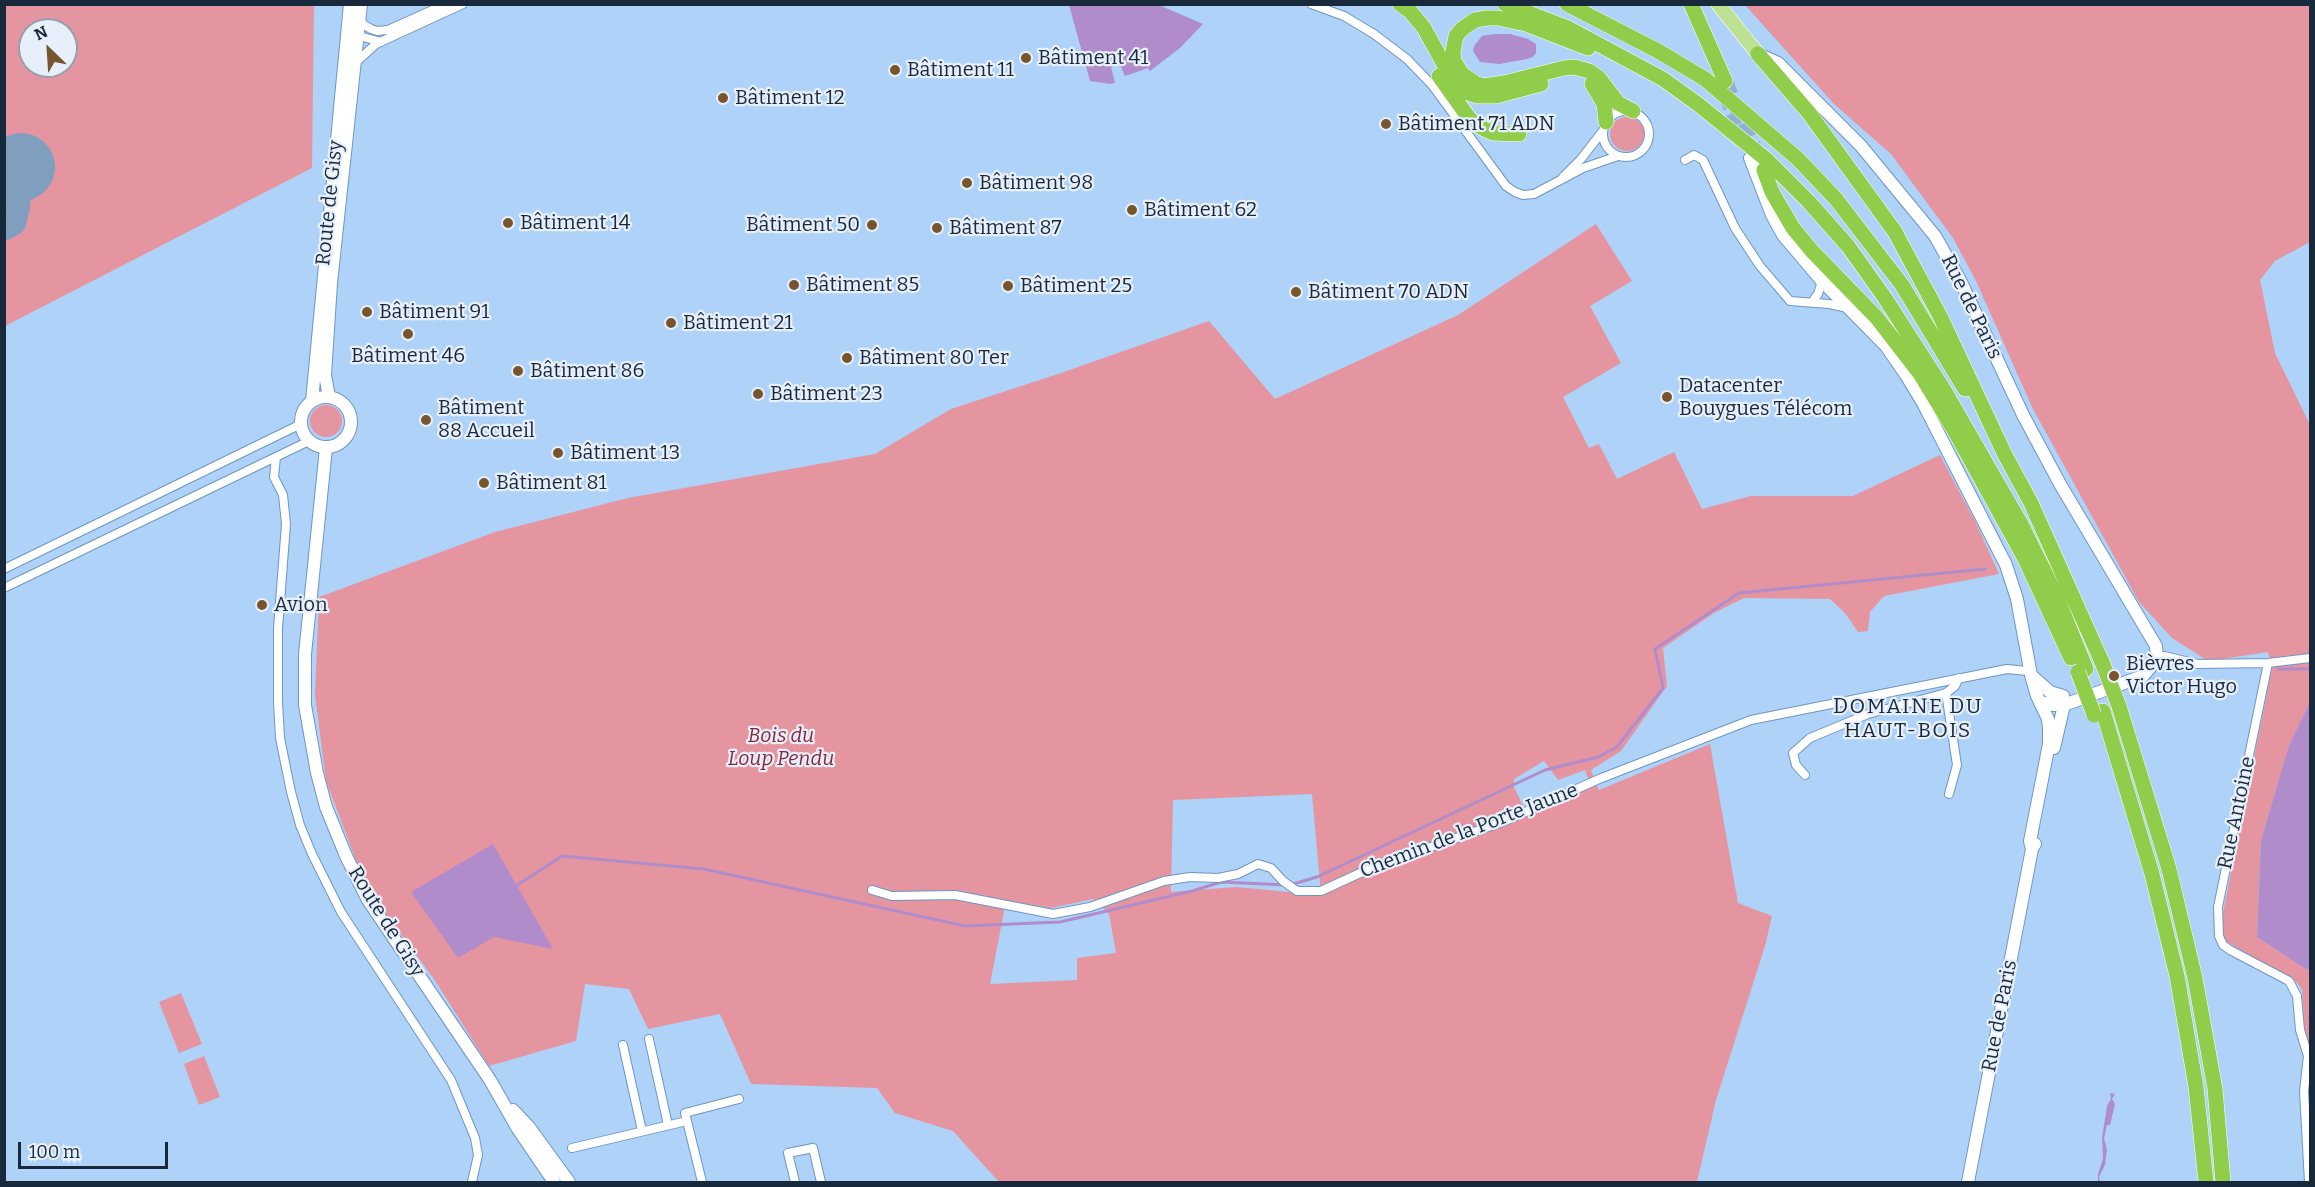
<!DOCTYPE html>
<meta charset="utf-8">
<style>
body{margin:0}
#map{position:relative;width:2315px;height:1187px;overflow:hidden;background:#afd2f8;font-family:Bitter,serif}
canvas{display:block}
.frame{position:absolute;inset:0;border:6px solid #18293b;pointer-events:none}
.north{position:absolute;left:18px;top:18px;width:60px;height:60px;box-sizing:border-box;background:#e7f0fa;border:2px solid #94a0ae;border-radius:50%;rotate:335deg;font-size:16px;font-weight:700;line-height:24px;text-align:center;color:#18293b}
.north::after{content:'';display:block;margin:auto;width:21px;height:27px;background:#77562d;clip-path:polygon(50% 0,100% 100%,50% 72%,0 100%)}
.scale{position:absolute;left:18px;top:1142px;width:150px;height:27px;box-sizing:border-box;border:3px solid #18293b;border-top:0;padding-left:8px;font-size:18px;line-height:21px;white-space:nowrap;color:#18293b;-webkit-text-stroke:4px #e7f0fa;paint-order:stroke}
</style>
<div id="map">
<canvas width="2315" height="1187"></canvas>
<div class="frame"></div>
<div class="north">N</div>
<div class="scale">100 m</div>
</div>
<script>
const ctx = document.querySelector('canvas').getContext('2d');
ctx.lineJoin = 'round';
function fillPath(path, color) {
  ctx.fillStyle = color;
  ctx.fill(path, 'evenodd');
}
function shape(rows) {
  const path = new Path2D();
  for (const r of rows) {
    if (r.length === 3) {
      path.moveTo(r[0] + r[2], r[1]);
      path.arc(r[0], r[1], r[2], 0, 2 * Math.PI);
      continue;
    }
    path.moveTo(r[0], r[1]);
    for (let i = 2; i < r.length; i += 2) path.lineTo(r[i], r[i + 1]);
  }
  return path;
}
function strokePath(path, color, width, dash) {
  ctx.strokeStyle = color;
  ctx.lineWidth = width;
  ctx.lineCap = dash ? 'butt' : 'round';
  ctx.setLineDash(dash || []);
  ctx.stroke(path);
}
function write(font, color, halo, rows, align = 'center') {
  ctx.font = font + ' Bitter,serif';
  ctx.lineWidth = 4.5;
  ctx.setLineDash([]);
  ctx.textBaseline = 'middle';
  ctx.strokeStyle = halo;
  ctx.fillStyle = color;
  for (const [text, x, y, turn = 0] of rows) {
    ctx.save();
    ctx.translate(x, y);
    ctx.rotate((+turn || 0) * Math.PI / 180);
    ctx.textAlign = isNaN(turn) ? turn : align;
    if (halo) ctx.strokeText(text, 0, 0);
    ctx.fillText(text, 0, 0);
    ctx.restore();
  }
}
const green = shape([
 [5,4,314,5,312,168,5,326],
 [30,30,66,30,66,66,30,66],
 [1745,5,2310,5,2310,242,2275,261,2260,280,2275,353,2310,425,2310,702,2289,745,2261,840,2257,937,2307,970,2310,967,2310,1118,2302,989,2296,982,2227,942,2220,928,2272,668,2268,652,2208,661,2172,638,2139,602,2033,409,1976,281,1953,238,1891,154,1834,104],
 [1627,134,17],
 [1596,224,1632,281,1590,306,1621,363,1563,397,1589,448,1599,444,1617,479,1674,452,1702,509,1751,496,1853,496,1940,455,1976,523,1999,574,1884,596,1870,612,1868,631,1858,632,1845,613,1830,599,1744,598,1714,613,1663,648,1667,686,1621,751,1591,770,1599,790,1710,744,1738,903,1772,916,1765,946,1716,1100,1697,1182,999,1182,953,1131,895,1113,877,1088,751,1084,720,1014,648,1029,629,989,585,984,576,1041,489,1066,434,979,366,887,326,781,315,695,319,597,495,532,628,498,875,454,951,409,1061,373,1209,321,1275,399,1458,315],
 [1544,761,1558,780,1585,770,1589,781,1524,808,1514,787,1514,779],
 [1312,794,1321,895,1236,887,1171,892,1173,800],
 [1093,899,1109,914,1116,953,1077,958,1077,980,990,984,1006,901,1051,908],
 [326,421,16],
 [181,993,202,1044,179,1053,159,1002],
 [204,1056,220,1097,199,1105,184,1064]
]);
const water = shape([
 [1069,5,1159,5,1203,24,1180,48,1150,71,1148,68,1125,76,1120,65,1111,67,1115,83,1110,84,1090,81],
 [1495,34,1510,34,1528,39,1536,44,1536,53,1533,57,1527,59,1499,64,1480,62,1473,51,1474,46,1482,36],
 [2310,702,2310,967,2307,970,2257,937,2261,840,2289,745],
 [493,844,553,949,494,937,458,958,411,892],
 [2110,1093,2115,1094,2112,1099,2115,1104,2110,1125,2107,1125,2104,1138,2107,1150,2105,1165,2099,1177,2100,1182,2098,1182,2098,1174,2103,1159,2102,1138,2107,1106,2111,1099]
]);
const stream = shape([
 [2278,669,2310,669],
 [1293,884,1317,877,1545,770,1598,757,1617,747,1663,688,1655,649,1739,593,1985,569],
 [516,886,562,856,704,869,965,926,1060,922,1192,891,1221,882,1286,885]
]);
const taxiway = shape([
 [4,178,11,185,17,204,13,222,4,227]
]);
const runway = shape([
 [4,176,21,167]
]);
const secondaryTunnel = shape([
 [1725,97,1742,139]
]);
const highwayTunnel = shape([
 [1725,81,1756,152]
]);
const street = shape([
 [1311,4,1344,16,1374,34,1407,59,1432,85,1506,186,1515,192,1523,195,1534,194,1583,168,1618,156],
 [360,19,364,25,371,29,377,31,388,30,446,4],
 [357,32,363,37,381,42],
 [355,63,376,44,463,4],
 [1626,134,23],
 [1685,160,1694,155,1703,160,1735,228,1760,266,1790,301,1829,304,1848,308],
 [1563,177,1581,159,1602,132],
 [1812,302,1818,294,1822,281],
 [276,457,274,477,283,495,286,524,278,628,278,702,280,738,291,792,300,825,312,854,341,912,451,1080,475,1138,478,1155,472,1182],
 [4,569,301,424],
 [4,588,309,441],
 [2158,657,2164,656,2198,664,2268,663,2310,658],
 [2268,663,2218,907,2219,936,2223,945,2230,950,2289,981,2297,996,2300,1030,2308,1056,2304,1091,2309,1182],
 [1805,775,1796,765,1793,753,1810,738,1868,714,1946,693],
 [1949,794,1957,765,1946,693,1955,686,1959,678],
 [872,890,892,896,955,895,1053,914,1090,907,1164,881,1190,877,1218,878,1238,874,1258,864,1271,868,1283,881,1297,891,1321,891,1371,868,1505,821,1599,779,1751,720,2007,669,2027,671,2031,675],
 [649,1039,668,1125],
 [623,1045,642,1131],
 [687,1121,685,1113,739,1099],
 [572,1148,687,1121,702,1182],
 [795,1182,788,1153,813,1148,821,1182]
]);
const secondary = shape([
 [1760,55,1778,63,1861,146,1935,236,1961,282,2023,415,2060,484,2156,646,2157,659,2143,676,2064,705,2053,705,2041,702],
 [1750,158,1772,215,1783,235,1822,281,1886,346,1906,375,1923,403,2006,565,2017,599,2031,675,2037,696,2048,719,2049,728,2049,744,2030,841,2032,849],
 [326,422,25],
 [329,397,325,375,331,283,361,4],
 [312,401,350,4],
 [326,448,305,654,305,705,317,773,326,807,346,856,368,900,490,1080,518,1129,554,1182],
 [2032,676,2050,692,2063,696,2064,705,2054,748],
 [513,1110,529,1127,569,1182],
 [1968,1182,2032,849,2035,844]
]);
const primary = shape([
 [1718,4,1758,54]
]);
const highway = shape([
 [1400,4,1410,11,1424,28,1453,81,1468,93,1477,96,1496,96,1541,84],
 [1505,4,1568,28,1663,79,1699,105,1767,160,1809,202,1848,246,1885,298,1944,390,2021,524,2056,595,2086,669],
 [1567,4,1658,51,1705,79,1798,159,1836,199,1902,285,1965,389],
 [1691,4,1725,81],
 [1588,48,1526,24,1498,18,1487,18,1475,20,1462,29,1456,36,1453,52,1454,61,1462,74,1475,83,1484,86,1504,83,1564,68,1574,67,1589,71,1599,78,1618,103,1633,111],
 [1758,54,1809,113,1895,232,1940,316,2004,453,2031,503,2102,662],
 [1439,76,1469,118,1476,125,1493,133,1519,134],
 [1592,84,1604,104,1606,122],
 [1764,170,1772,192,1793,228,1812,251,1877,318,1921,375,1953,428,2025,559,2071,658],
 [2119,706,2169,869,2195,978,2215,1089,2223,1182],
 [2103,711,2152,874,2177,976,2196,1087,2206,1182]
]);
const highwayBridge = shape([
 [2102,662,2119,706],
 [2078,672,2094,715]
]);
const markers = [
 [1026,58,6,"#77562d"],
 [895,70,6,"#77562d"],
 [723,98,6,"#77562d"],
 [1386,124,6,"#77562d"],
 [967,183,6,"#77562d"],
 [1132,210,6,"#77562d"],
 [508,223,6,"#77562d"],
 [872,225,6,"#77562d"],
 [937,228,6,"#77562d"],
 [794,285,6,"#77562d"],
 [1008,286,6,"#77562d"],
 [1296,292,6,"#77562d"],
 [367,312,6,"#77562d"],
 [671,323,6,"#77562d"],
 [408,334,6,"#77562d"],
 [847,358,6,"#77562d"],
 [518,371,6,"#77562d"],
 [758,394,6,"#77562d"],
 [1667,397,6,"#77562d"],
 [426,420,6,"#77562d"],
 [558,453,6,"#77562d"],
 [484,483,6,"#77562d"],
 [262,605,6,"#77562d"],
 [2114,676,6,"#77562d"]
];
const poiNames = [
 ["Bâtiment 41",1038,58],
 ["Bâtiment 11",907,70],
 ["Bâtiment 12",735,98],
 ["Bâtiment 71 ADN",1398,124],
 ["Bâtiment 98",979,183],
 ["Bâtiment 62",1144,210],
 ["Bâtiment 14",520,223],
 ["Bâtiment 50",860,225,"right"],
 ["Bâtiment 87",949,228],
 ["Bâtiment 85",806,285],
 ["Bâtiment 25",1020,286],
 ["Bâtiment 70 ADN",1308,292],
 ["Bâtiment 91",379,312],
 ["Bâtiment 21",683,323],
 ["Bâtiment 46",408,356,"center"],
 ["Bâtiment 80 Ter",859,358],
 ["Bâtiment 86",530,371],
 ["Datacenter",1679,386],
 ["Bouygues Télécom",1679,409],
 ["Bâtiment 23",770,394],
 ["Bâtiment",438,408],
 ["88 Accueil",438,431],
 ["Bâtiment 13",570,453],
 ["Bâtiment 81",496,483],
 ["Avion",274,605],
 ["Bièvres",2126,664],
 ["Victor Hugo",2126,687]
];
const streetNames = [
 ["Route de Gisy",330,203,-84],
 ["Rue de Paris",1971,307,64],
 ["Rue Antoine",2237,813,-78],
 ["Chemin de la Porte Jaune",1469,831,-21],
 ["Route de Gisy",386,922,58],
 ["Rue de Paris",2000,1016,-79]
];
const parkNames = [
 ["Bois du",781,736],
 ["Loup Pendu",781,759]
];
const neighbourhoodNames = [
 ["DOMAINE DU",1908,707],
 ["HAUT-BOIS",1908,731]
];
fillPath(green, '#e595a0');
fillPath(water, '#b18ccb');
strokePath(stream, '#b18ccb', 3);
strokePath(taxiway, '#809ebe', 27);
strokePath(runway, '#809ebe', 68);
strokePath(secondaryTunnel, '#91b0d2', 12, [12, 6]);
strokePath(highwayTunnel, '#91b0d2', 15, [15, 8]);
strokePath(street, '#6d96c4', 10);
strokePath(secondary, '#6d96c4', 14);
strokePath(primary, '#fff', 15);
strokePath(highway, '#fff', 16);
strokePath(street, '#fff', 8);
strokePath(secondary, '#fff', 12);
strokePath(primary, '#bce192', 14);
strokePath(highway, '#8fcd4a', 15);
strokePath(highwayBridge, '#fff', 16, []);
strokePath(highwayBridge, '#8fcd4a', 15);
for (const [x, y, r, color] of markers) {
  const dot = new Path2D();
  dot.arc(x, y, r, 0, 2 * Math.PI);
  ctx.fillStyle = color;
  ctx.fill(dot);
  strokePath(dot, '#e7f0fa', 2);
}
write('20px', '#18293b', '#e7f0fa', poiNames, 'left');
write('20px', '#18293b', '#e7f0fa', streetNames);
write('italic 20px', '#85273c', '#e7f0fa', parkNames);
ctx.letterSpacing = '1.5px';
write('21px', '#18293b', '#e7f0fa', neighbourhoodNames);
ctx.letterSpacing = '0px';
</script>
